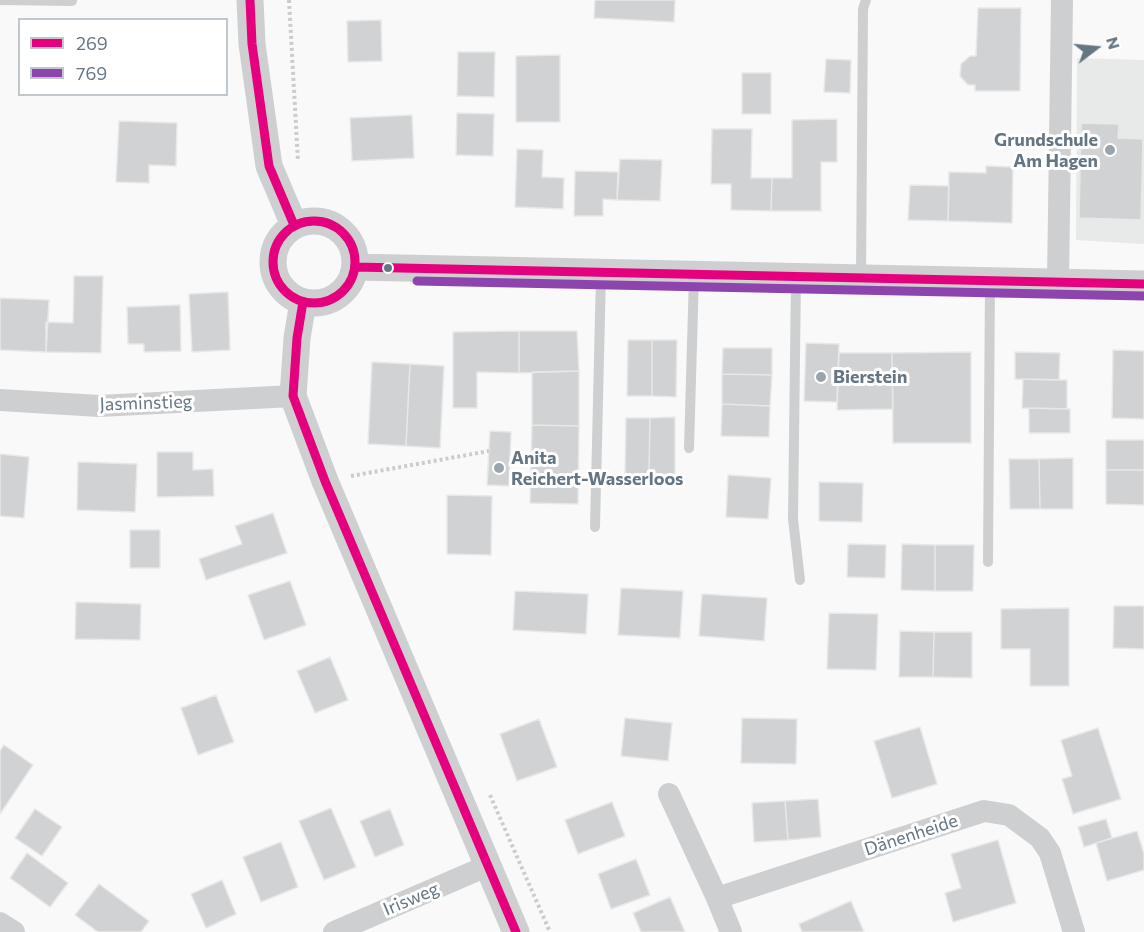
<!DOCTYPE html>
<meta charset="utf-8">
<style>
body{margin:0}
#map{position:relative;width:1144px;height:932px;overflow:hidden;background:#f9f9f9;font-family:Commissioner,sans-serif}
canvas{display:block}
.legend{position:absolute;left:18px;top:18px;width:210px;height:78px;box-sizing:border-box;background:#fff;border:2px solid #c1c8cd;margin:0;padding:8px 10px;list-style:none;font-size:18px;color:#657683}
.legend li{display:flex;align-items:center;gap:12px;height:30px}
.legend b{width:30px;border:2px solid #c1c8cd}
.north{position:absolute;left:1066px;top:18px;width:60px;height:60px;-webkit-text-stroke:4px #fff;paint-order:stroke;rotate:74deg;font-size:16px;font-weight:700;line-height:24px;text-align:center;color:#657683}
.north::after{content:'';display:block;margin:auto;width:21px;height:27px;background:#657683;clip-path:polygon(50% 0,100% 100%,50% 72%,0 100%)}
</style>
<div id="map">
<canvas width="1144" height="932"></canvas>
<ul class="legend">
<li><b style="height:8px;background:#e5007d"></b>269</li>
<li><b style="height:8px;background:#8e44ad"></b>769</li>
</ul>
<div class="north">N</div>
</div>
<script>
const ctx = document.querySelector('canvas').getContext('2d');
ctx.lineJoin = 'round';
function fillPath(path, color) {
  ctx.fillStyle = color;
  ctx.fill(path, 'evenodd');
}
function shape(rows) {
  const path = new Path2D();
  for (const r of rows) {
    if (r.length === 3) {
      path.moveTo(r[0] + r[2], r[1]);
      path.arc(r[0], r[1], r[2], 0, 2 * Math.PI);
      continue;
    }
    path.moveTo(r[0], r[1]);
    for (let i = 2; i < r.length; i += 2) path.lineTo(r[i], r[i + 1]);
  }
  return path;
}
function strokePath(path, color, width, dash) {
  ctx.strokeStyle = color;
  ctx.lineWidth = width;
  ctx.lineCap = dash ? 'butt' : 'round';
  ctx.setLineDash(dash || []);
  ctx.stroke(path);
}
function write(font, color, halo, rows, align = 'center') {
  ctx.font = font + ' Commissioner,sans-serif';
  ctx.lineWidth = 6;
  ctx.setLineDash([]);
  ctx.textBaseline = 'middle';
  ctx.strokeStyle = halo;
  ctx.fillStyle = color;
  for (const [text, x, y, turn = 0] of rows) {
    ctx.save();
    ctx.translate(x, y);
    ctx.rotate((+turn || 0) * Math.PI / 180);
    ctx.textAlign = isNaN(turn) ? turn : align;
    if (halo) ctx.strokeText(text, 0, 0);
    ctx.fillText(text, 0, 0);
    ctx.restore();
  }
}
const built = shape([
 [1077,58,1144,60,1144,244,1076,240]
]);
const building = shape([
 [595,0,675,0,674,22,594,18,595,0],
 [978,8,1021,8,1020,91,975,91,975,85,968,85,960,76,961,64,970,56,976,56,978,8],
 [381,20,382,61,348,62,347,21,381,20],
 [458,52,495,52,494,97,457,96,458,52],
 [560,55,560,122,516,122,516,56,560,55],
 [826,59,851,60,850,93,824,92,826,59],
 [742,73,771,73,771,114,742,114,742,73],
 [457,113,494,114,493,156,456,155,457,113],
 [412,115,414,158,352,161,350,118,412,115],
 [837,119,837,162,821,162,821,211,771,211,772,178,792,178,792,120,837,119],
 [119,121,177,123,176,166,149,165,149,183,116,182,119,121],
 [1081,123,1119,124,1118,138,1143,139,1141,220,1079,218,1081,123],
 [712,129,752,129,751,178,772,178,771,211,731,210,731,184,711,184,712,129],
 [517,149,543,150,542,177,564,178,563,209,515,207,517,149],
 [620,159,662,160,660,201,617,200,620,159],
 [986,166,1013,167,1012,223,948,221,949,172,986,173,986,166],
 [575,171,618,172,617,200,603,199,603,216,574,216,575,171],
 [910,185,949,186,948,221,908,220,910,185],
 [74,276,103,276,101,353,46,352,46,322,73,323,74,276],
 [228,292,230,350,192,352,189,294,228,292],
 [0,298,49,300,46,352,0,350,0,298],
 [180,305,181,351,144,352,144,344,128,344,127,307,180,305],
 [519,331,577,331,579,371,519,373,519,331],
 [519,331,519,373,477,372,477,408,453,408,453,332,519,331],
 [628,340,652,340,652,396,627,396,628,340],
 [652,340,677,340,676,397,652,396,652,340],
 [806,343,839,344,837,402,804,401,806,343],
 [723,348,772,348,772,375,722,374,723,348],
 [1113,350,1144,351,1144,419,1112,418,1113,350],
 [971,352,971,443,893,443,892,353,971,352],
 [1015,352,1060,353,1059,380,1015,379,1015,352],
 [839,353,892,353,893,409,837,410,839,353],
 [372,362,410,364,406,446,368,444,372,362],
 [410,364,444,366,440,448,406,446,410,364],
 [579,371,579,426,532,425,532,372,579,371],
 [722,374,772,375,770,406,722,404,722,374],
 [1023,379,1067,380,1067,409,1022,408,1023,379],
 [722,404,770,406,769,437,721,436,722,404],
 [1029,408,1070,409,1070,433,1029,433,1029,408],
 [675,417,675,475,649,474,650,418,675,417],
 [626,418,650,418,649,474,625,474,626,418],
 [532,425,579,426,578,504,530,503,532,425],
 [490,431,511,432,509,486,487,485,490,431],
 [1106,440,1144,440,1144,470,1106,470,1106,440],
 [157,452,193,452,193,470,213,469,214,496,157,497,157,452],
 [0,454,29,457,24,518,0,516,0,454],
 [1073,458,1073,509,1040,509,1039,459,1073,458],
 [1009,459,1039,459,1040,509,1010,509,1009,459],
 [78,462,137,464,135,512,77,510,78,462],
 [1106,470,1144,470,1144,505,1106,504,1106,470],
 [728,475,771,478,768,519,726,517,728,475],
 [819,482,863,483,862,522,819,521,819,482],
 [447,495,492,496,491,555,447,554,447,495],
 [273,513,287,553,206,580,199,559,242,544,235,526,273,513],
 [130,530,160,530,160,568,130,568,130,530],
 [848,544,886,545,885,578,847,577,848,544],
 [902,544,935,545,935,591,901,590,902,544],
 [935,545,974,545,973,591,935,591,935,545],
 [290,581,306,625,264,640,248,595,290,581],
 [621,588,683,591,680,638,618,635,621,588],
 [515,591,588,594,586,634,513,630,515,591],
 [702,594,767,598,764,641,699,636,702,594],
 [76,602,141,604,140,640,75,639,76,602],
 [1114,606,1144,606,1144,649,1113,648,1114,606],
 [1069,608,1069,686,1030,686,1030,649,1001,649,1001,609,1069,608],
 [829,613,878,614,876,670,827,669,829,613],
 [900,631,934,632,933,677,899,677,900,631],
 [934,632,972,632,972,678,933,677,934,632],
 [330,657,348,700,315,713,297,671,330,657],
 [216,695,234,742,198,755,181,708,216,695],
 [625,718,672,723,668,761,621,756,625,718],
 [742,718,797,719,796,764,741,763,742,718],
 [539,719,557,767,517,781,500,734,539,719],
 [920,727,937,784,892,798,874,741,920,727],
 [1098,728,1121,799,1073,814,1062,779,1072,776,1061,740,1098,728],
 [4,745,33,765,0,814,0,751,4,745],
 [818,799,821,837,788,840,785,801,818,799],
 [785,801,788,840,754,842,752,803,785,801],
 [612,802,625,836,578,854,565,820,612,802],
 [331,808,356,867,324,880,299,821,331,808],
 [35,809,62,827,42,856,15,838,35,809],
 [390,809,404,845,375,857,360,821,390,809],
 [1106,819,1112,838,1084,847,1078,827,1106,819],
 [1137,831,1144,854,1144,870,1107,881,1096,843,1137,831],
 [998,840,1016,903,953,922,945,893,961,888,951,854,998,840],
 [281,842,298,887,261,902,243,857,281,842],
 [27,853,68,883,50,907,10,878,27,853],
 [636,859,650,895,611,909,598,874,636,859],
 [222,880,236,914,206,928,191,894,222,880],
 [99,884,149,921,141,932,98,932,75,915,99,884],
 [670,897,685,932,641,932,633,913,670,897],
 [851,901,864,932,802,932,799,924,851,901]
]);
const path = shape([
 [289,0,298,161],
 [351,476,489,451],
 [490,795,550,932]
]);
const service = shape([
 [0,0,72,1],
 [796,277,793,519,800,580],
 [861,278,863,9,866,0],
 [689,448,694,275],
 [595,527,601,273],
 [988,562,990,281]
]);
const minor = shape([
 [1058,282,1062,0],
 [0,400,99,406,293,396],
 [669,794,717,898],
 [0,923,14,932],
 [334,932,487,866],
 [731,932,717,898,984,811,1009,815,1040,838,1050,853,1074,932]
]);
const tertiary = shape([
 [250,0,252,44,269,166,294,225],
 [314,262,41],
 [355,267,1144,284],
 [303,302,297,338,293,396,325,481,516,932]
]);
const bus1 = shape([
 [250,0,252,44,269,166,294,225],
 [314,262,41],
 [355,267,1144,284],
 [303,302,297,338,293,396,325,481,516,932]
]);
const bus2 = shape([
 [417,281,1144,296]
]);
const markers = [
 [1110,150,6,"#99a4ac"],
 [388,268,5,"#657683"],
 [821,377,6,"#99a4ac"],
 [499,468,6,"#99a4ac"]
];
const poiNames = [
 ["Grundschule",1098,140,"right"],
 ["Am Hagen",1098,161,"right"],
 ["Bierstein",833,377],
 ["Anita",511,458],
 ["Reichert-Wasserloos",511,479]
];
const streetNames = [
 ["Jasminstieg",146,403,-2],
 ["Dänenheide",911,835,-18],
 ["Irisweg",411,899,-23]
];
fillPath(built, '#e8e9e9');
fillPath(building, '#d0d2d3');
strokePath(building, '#e8e8e8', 1.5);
strokePath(path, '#cbcccd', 4, [3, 3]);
strokePath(service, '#cecfd0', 10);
strokePath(minor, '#cecfd0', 22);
strokePath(tertiary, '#cecfd0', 27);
strokePath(bus1, '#e5007d', 9);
strokePath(bus2, '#8e44ad', 9);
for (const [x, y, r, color] of markers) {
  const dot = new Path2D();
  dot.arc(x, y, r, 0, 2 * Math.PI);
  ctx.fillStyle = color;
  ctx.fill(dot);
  strokePath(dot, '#fff', 2);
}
write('bold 18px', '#657683', '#fff', poiNames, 'left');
write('18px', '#657683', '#fff', streetNames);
</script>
